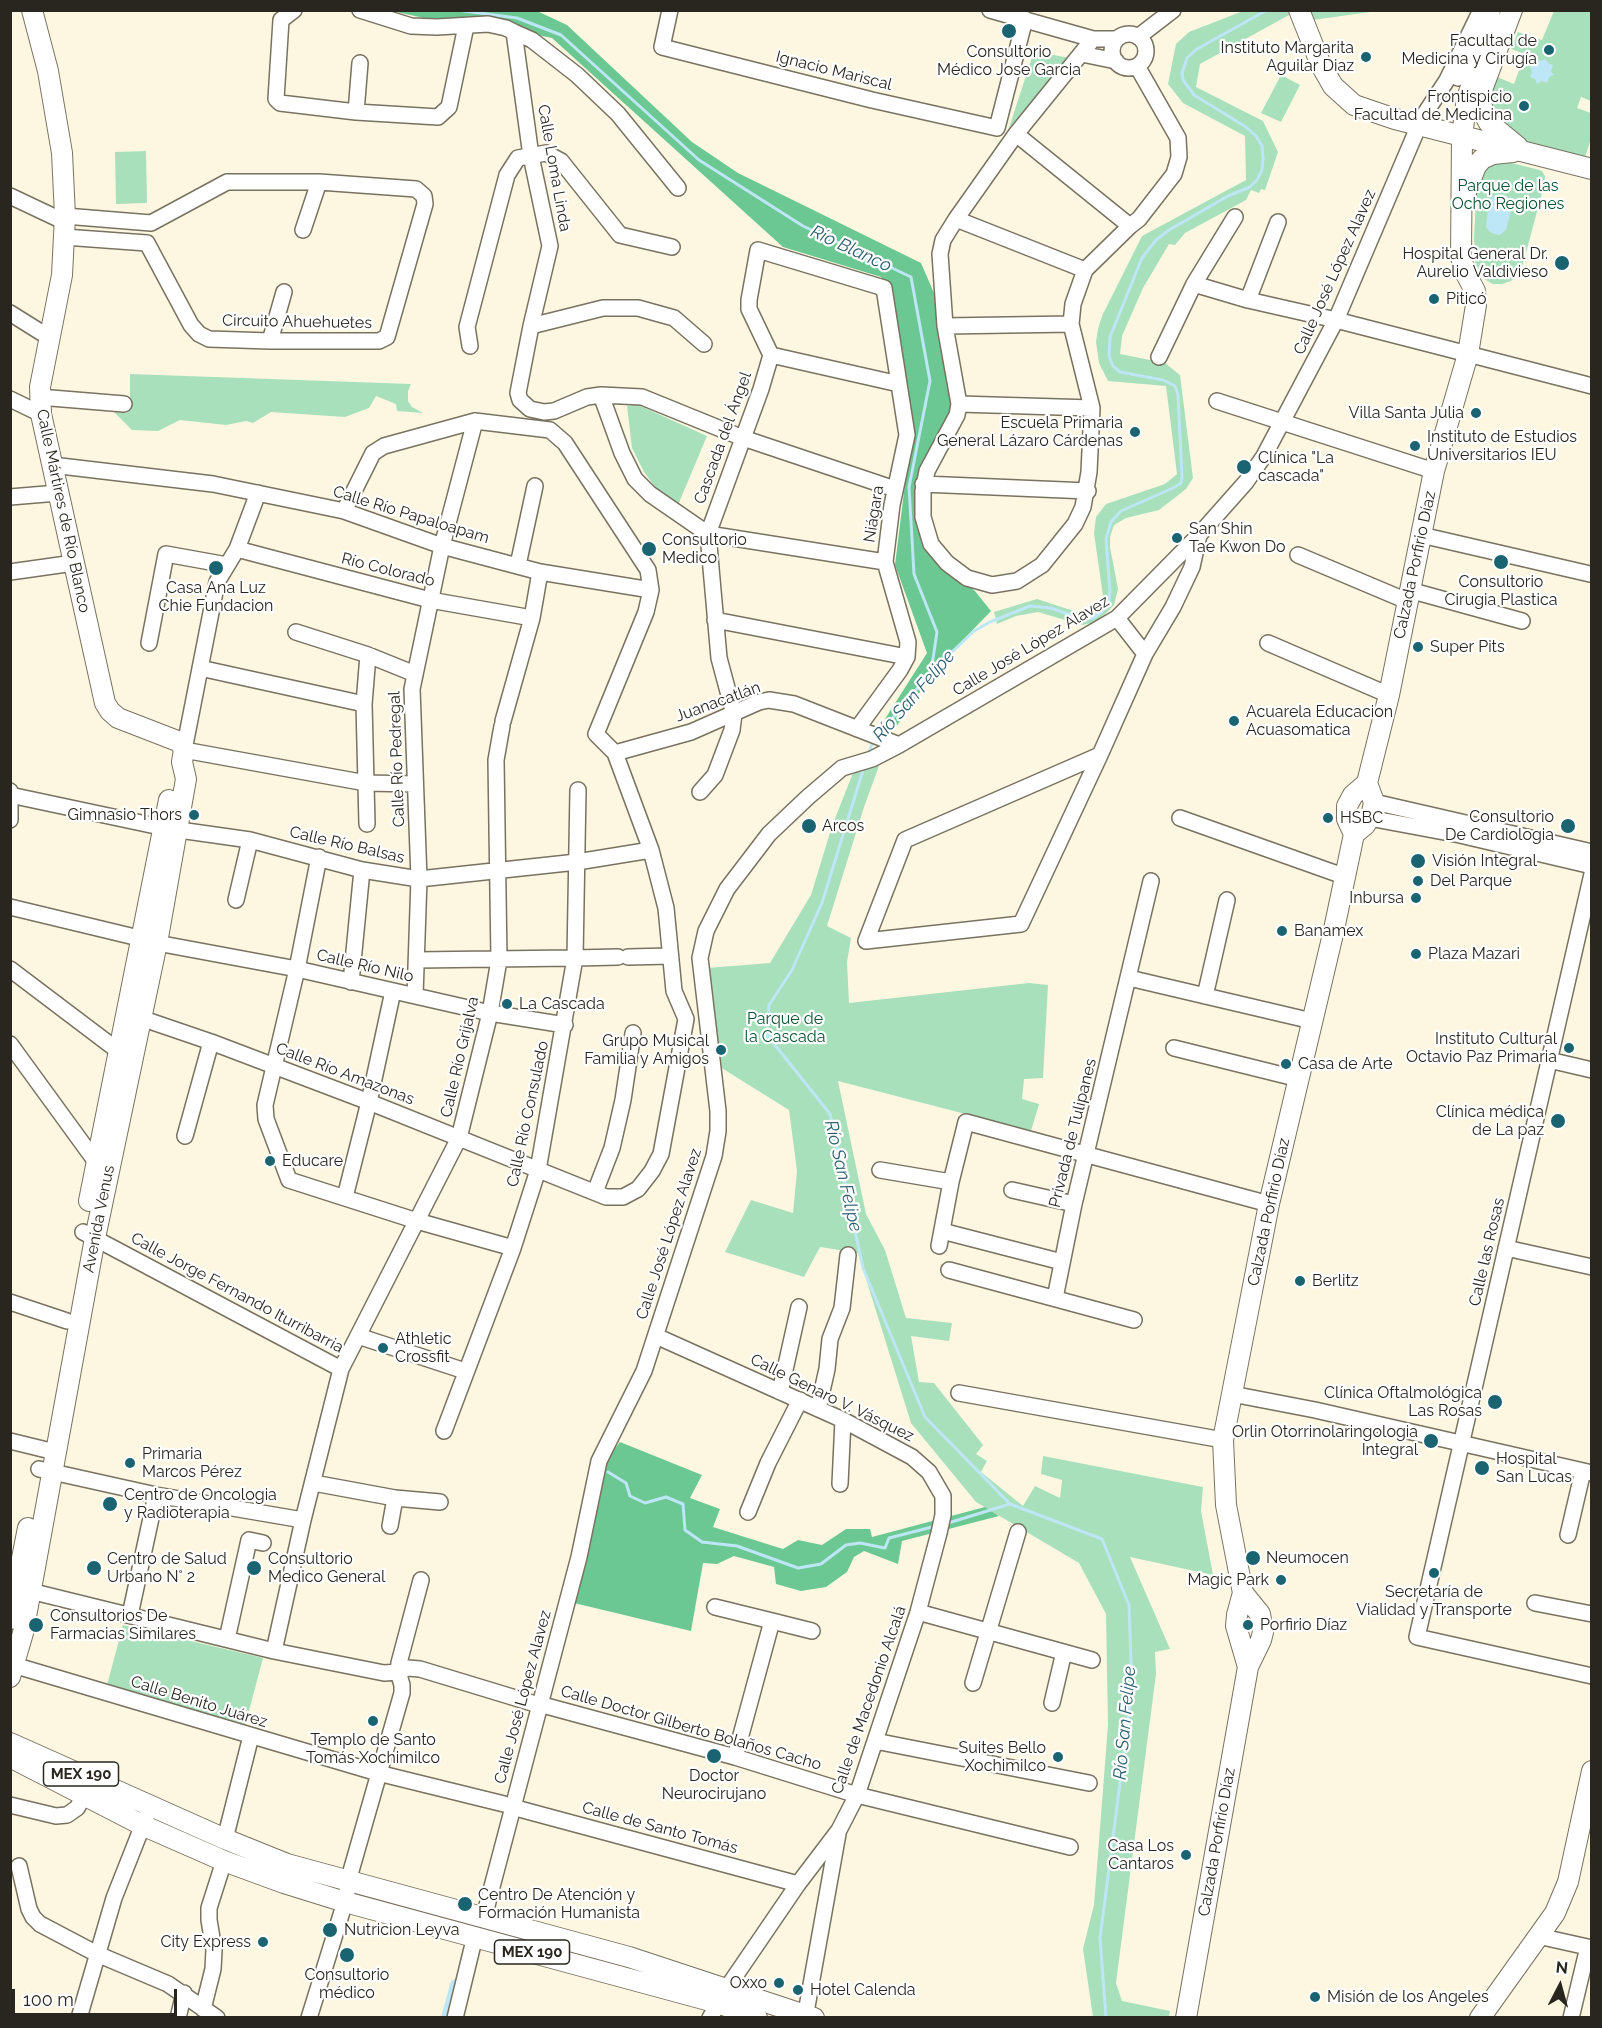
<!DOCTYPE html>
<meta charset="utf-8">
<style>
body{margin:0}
#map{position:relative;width:1602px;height:2028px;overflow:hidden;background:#fdf7e2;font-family:Raleway,sans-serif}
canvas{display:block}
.frame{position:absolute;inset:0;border:12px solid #28261e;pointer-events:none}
.north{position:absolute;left:1530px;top:1956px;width:60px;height:60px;-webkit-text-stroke:4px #fff;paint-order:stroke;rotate:6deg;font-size:16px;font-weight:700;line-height:24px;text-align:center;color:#28261e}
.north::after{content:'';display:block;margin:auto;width:21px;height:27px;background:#28261e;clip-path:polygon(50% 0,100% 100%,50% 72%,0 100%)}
.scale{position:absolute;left:12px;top:1989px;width:165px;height:27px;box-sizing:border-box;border:3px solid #28261e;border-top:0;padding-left:8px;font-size:18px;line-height:21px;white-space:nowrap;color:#28261e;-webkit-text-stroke:4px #fff;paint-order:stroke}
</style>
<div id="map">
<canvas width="1602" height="2028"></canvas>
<div class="frame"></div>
<div class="north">N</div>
<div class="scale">100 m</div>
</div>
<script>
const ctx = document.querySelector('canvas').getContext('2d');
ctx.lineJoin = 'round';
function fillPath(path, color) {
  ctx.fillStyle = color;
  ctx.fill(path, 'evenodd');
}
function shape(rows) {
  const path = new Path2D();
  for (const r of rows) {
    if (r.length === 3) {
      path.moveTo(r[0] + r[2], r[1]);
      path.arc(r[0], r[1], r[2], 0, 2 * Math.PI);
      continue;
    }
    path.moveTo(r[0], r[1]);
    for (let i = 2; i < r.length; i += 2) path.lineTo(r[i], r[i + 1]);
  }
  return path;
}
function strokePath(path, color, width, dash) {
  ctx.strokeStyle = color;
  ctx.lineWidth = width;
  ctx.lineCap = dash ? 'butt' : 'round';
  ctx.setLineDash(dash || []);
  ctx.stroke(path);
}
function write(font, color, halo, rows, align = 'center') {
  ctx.font = font + ' Raleway,sans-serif';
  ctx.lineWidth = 4.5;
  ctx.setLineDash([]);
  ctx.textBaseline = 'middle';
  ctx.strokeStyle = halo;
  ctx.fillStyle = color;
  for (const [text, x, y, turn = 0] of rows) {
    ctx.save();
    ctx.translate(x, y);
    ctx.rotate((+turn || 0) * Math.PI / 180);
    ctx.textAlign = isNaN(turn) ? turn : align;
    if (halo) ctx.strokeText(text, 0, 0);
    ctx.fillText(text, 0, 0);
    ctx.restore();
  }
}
const green = shape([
 [1310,10,1377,11,1313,20],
 [1243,11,1288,11,1289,15,1200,64,1196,87,1263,121,1278,152,1265,190,1261,189,1259,193,1251,190,1246,200,1185,233,1175,245,1169,244,1143,288,1122,336,1120,354,1165,363,1180,375,1193,478,1186,489,1159,510,1126,518,1114,525,1110,537,1110,547,1118,589,1114,605,1104,615,1093,623,1082,625,1038,612,1016,616,997,624,994,612,1037,599,1080,613,1087,614,1098,608,1103,596,1094,533,1096,517,1106,504,1165,484,1177,474,1166,386,1108,381,1099,363,1096,342,1098,329,1102,316,1142,236,1246,180,1245,136,1183,103,1168,84,1176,44,1189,32],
 [1554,11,1591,11,1591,101,1581,97,1577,108,1591,113,1591,139,1585,157,1521,140,1502,129,1491,110,1490,98,1497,77,1514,84,1525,54,1511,49,1518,32,1542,40],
 [1034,51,1069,58,1009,128],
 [1281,75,1300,85,1281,122,1261,113],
 [146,151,147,203,116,204,115,152],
 [1489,160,1499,160,1536,169,1542,171,1545,176,1544,186,1521,271,1511,281,1502,284,1493,284,1484,279,1477,269,1475,262,1474,237,1477,179],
 [130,374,411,384,408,391,408,401,412,407,423,413,397,411,396,404,376,396,369,408,345,417,271,412,253,423,246,421,226,425,180,420,158,431,132,430,114,412,127,413,130,399],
 [638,405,707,436,678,505,658,491,644,472,632,448,627,406],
 [879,766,864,807,827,926,851,938,847,962,849,1003,1029,983,1048,985,1043,1078,1024,1079,1022,1099,1039,1104,1031,1131,838,1081,866,1214,885,1250,906,1318,952,1323,949,1341,911,1336,919,1382,934,1383,983,1445,976,1454,987,1461,981,1472,1023,1506,1035,1486,1060,1498,1062,1480,1041,1474,1043,1456,1203,1487,1201,1511,1213,1575,1130,1557,1170,1649,1155,1652,1156,1674,1116,1983,1122,2001,1170,2011,1169,2017,1093,2017,1083,1949,1094,1905,1108,1725,1106,1614,1079,1563,976,1502,911,1423,858,1253,820,1247,804,1277,725,1252,751,1200,793,1213,797,1171,789,1110,720,1067,707,968,770,963,811,895,832,826,853,773],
 [123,1625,263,1658,245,1726,106,1689]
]);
const forest = shape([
 [392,11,537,11,567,25,692,142,738,173,921,263,934,293,956,413,917,499,918,528,931,556,975,591,991,611,938,666,896,727,885,719,927,653,895,565,911,436,892,299,881,277,783,247,552,38,465,20,424,18],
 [620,1442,702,1475,690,1498,720,1509,713,1527,783,1549,798,1540,822,1545,846,1529,870,1529,872,1537,985,1507,999,1516,902,1541,898,1564,864,1551,854,1557,847,1572,826,1587,801,1591,776,1584,774,1567,734,1556,717,1564,703,1563,691,1631,574,1603,599,1469]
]);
const water = shape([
 [1545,59,1548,63,1553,65,1551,71,1554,75,1549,77,1547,83,1542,81,1537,84,1535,79,1530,77,1532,72,1530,67,1534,65,1536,60,1541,61],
 [1502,194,1507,196,1511,202,1510,215,1506,230,1500,235,1494,234,1490,232,1486,227,1488,207,1492,197]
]);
const stream = shape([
 [457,10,517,18,561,35,699,160,803,226,911,277,930,381,909,487,914,574,937,632,931,672],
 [881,732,931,672,974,631,990,622,1030,606,1051,608,1082,619,1093,618,1102,612,1109,600,1110,592,1106,539,1111,522,1121,511,1173,488,1181,483,1182,477,1178,395,1175,386,1163,380,1120,372,1113,366,1109,356,1110,337,1142,258,1156,240,1169,230,1228,196,1250,187,1257,180,1262,170,1263,158,1262,146,1256,136,1246,127,1194,95,1183,80,1182,73,1187,58,1197,49,1267,10],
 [868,755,873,741],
 [864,767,822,903,792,970,769,1005,767,1035,830,1114,863,1268,925,1417,1010,1504,1102,1539,1129,1605,1132,1690,1100,1938,1106,2018],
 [608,1472,626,1483,630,1496,645,1503,666,1497,683,1504,685,1530,702,1542,737,1546,798,1568,821,1564,846,1545,860,1543,885,1548,889,1538,936,1526],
 [945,1524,1010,1504]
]);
const canal = shape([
 [447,2018,456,1985]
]);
const minor = shape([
 [294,10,281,20,276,99,280,103,356,112,438,117,449,107,466,26],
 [360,10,411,26,437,27,488,24,506,28,514,32,531,156,550,246,531,326,518,393,520,400,530,409,544,412,554,411,587,397,601,395,642,397,743,438,895,489],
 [670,10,662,47,872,100,997,128,1025,19],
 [990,10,1093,39,1117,39],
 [514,32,532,40,577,75,618,114,678,188],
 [1129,51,17],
 [1138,37,1173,10],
 [1093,39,1016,134,956,219,943,240,940,254,945,326,959,404,957,415,927,471,923,491,923,517,931,544,947,563,967,578,992,585,1017,581,1042,565,1075,524,1083,507,1089,472,1092,408,1071,324,1073,304,1085,270,1130,226,1139,219,1174,174,1179,157,1178,138,1137,66],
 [1082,54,1116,61],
 [1458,78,1484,38],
 [356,112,360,63],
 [1016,134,1130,226],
 [10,196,65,222],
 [956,219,1085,270],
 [303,230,319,182],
 [64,237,147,243,191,325,199,334,209,339,270,341,379,341,387,337,425,204,424,196,416,189,319,182,227,182,151,223,65,216],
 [1194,284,1248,300,1336,320,1592,386],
 [1248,300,1278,222],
 [10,313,50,338],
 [531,326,603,308,638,308,674,318,704,344],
 [945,326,1071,324],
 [270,341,284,292],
 [470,346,467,327,507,175,518,158,546,153,561,161,620,235,672,247],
 [771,355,899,384],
 [1159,357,1194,284,1235,217],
 [601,395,622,453,635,479,650,494,708,534,885,562],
 [39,397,124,404],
 [10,399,41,414],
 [1217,401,1434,471],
 [959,404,1092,408],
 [52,465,213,484,320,506,344,511,442,546,540,572,651,590],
 [923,484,1088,491],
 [258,493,237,549,217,582,184,750,366,783,415,784],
 [10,497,58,493],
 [1421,535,1590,574],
 [237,549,430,600,532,618],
 [1298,555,1407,601],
 [518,565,535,486],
 [10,572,74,563],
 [1409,590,1522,621],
 [1117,618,1145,654],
 [715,620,907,657],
 [296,632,368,655,415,674],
 [149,643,166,554,227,565],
 [1268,643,1389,695],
 [200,668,364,704],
 [503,721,532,618,540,572],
 [615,753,691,732,759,702,769,700,794,704,899,745],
 [1100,755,905,840,866,941,1021,924,1100,755,1145,654,1173,607,1192,567,1199,535],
 [10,791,10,820],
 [700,792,715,775,732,730,734,714,719,658,708,534,761,389,771,355,749,309,749,300,758,250,884,288,907,435,892,505,885,562,908,642,907,657,900,670,857,729],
 [10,795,165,828,250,840,362,870,419,879,577,862,651,850],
 [1374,802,1592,852],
 [1180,818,1346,877],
 [1369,818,1460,835,1592,866],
 [367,824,364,704,368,655],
 [319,857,297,969,265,1105,266,1119,289,1180,417,1221,513,1248],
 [1592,874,1417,1637,1592,1676],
 [236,900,250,840],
 [10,907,143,939],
 [157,943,297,969,490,1013,565,1025],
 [628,957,670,956],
 [575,958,618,957],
 [417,960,570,958],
 [10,969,125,1056],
 [1129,978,1312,1021],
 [351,982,362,870],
 [415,996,419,879,412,689,442,546,475,421],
 [1205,996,1227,900],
 [132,1015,211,1042,369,1102,606,1197,623,1197,638,1189,652,1171,661,1154,686,1019,674,991,666,908,651,850,615,753,596,734,646,612,651,590,648,570,565,443,550,430,475,421,384,446,373,453,344,511],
 [10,1044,96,1162],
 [1174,1048,1299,1079],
 [1549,1060,1592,1070],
 [185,1136,211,1042],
 [880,1170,951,1182],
 [1012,1190,1074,1204],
 [595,1192,612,1148,623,1100,633,1033],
 [345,1197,369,1102,393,991],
 [942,1231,1062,1262],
 [83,1232,341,1369],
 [939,1246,951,1182,966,1122,1269,1204],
 [1506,1248,1592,1267],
 [949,1270,1134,1320],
 [1055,1298,1074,1204,1151,881],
 [10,1302,67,1321],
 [358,1336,465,1371],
 [656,1336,843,1420,912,1457,929,1472,943,1496,943,1515,939,1533,918,1612,857,1795,839,1830,798,1884,727,1988,710,2018],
 [780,1392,799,1307],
 [959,1393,1223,1440],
 [1232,1394,1315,1410,1592,1473],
 [818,1409,827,1369,830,1339,842,1308,848,1255],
 [444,1431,513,1248,538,1170,575,958,578,790],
 [10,1441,55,1452],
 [39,1469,156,1495,303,1520],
 [319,1484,395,1498,390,1526],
 [840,1484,843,1420],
 [395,1498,440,1502],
 [748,1512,768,1463,800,1400],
 [1568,1535,1583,1471],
 [30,1591,274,1651,384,1673,398,1672,408,1668,420,1669,532,1703],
 [1535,1603,1592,1614],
 [715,1607,772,1621,735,1757],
 [918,1612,1092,1660],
 [130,1615,156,1495],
 [772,1621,812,1631],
 [227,1639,249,1540,263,1543],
 [274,1651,303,1520,341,1369,459,1138,490,1013,499,960,496,760,502,726],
 [10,1664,378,1773,504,1804],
 [973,1683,1018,1532],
 [1052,1703,1064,1652],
 [539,1704,735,1757,857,1795,1070,1847],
 [875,1741,1089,1783],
 [10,1805,56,1816,67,1815,77,1808,84,1796],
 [512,1807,798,1884],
 [225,1839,251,1736],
 [19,1866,29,1909,33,1917,40,1924,97,1954,168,1984,217,2018],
 [351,1871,402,1693,402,1685,398,1672,399,1663,421,1580],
 [484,1917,579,1557,599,1461,644,1371,714,1156,718,1131,718,1111,700,958,706,931,727,889,769,834,808,797,842,768,872,759,899,745,1117,618,1199,535,1246,482,1264,456,1336,320,1422,118,1447,80,1481,10],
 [1538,1936,1592,1948],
 [203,2009,213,1969,214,1950,209,1920,209,1908,224,1861],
 [79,2018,114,1898,146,1817],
 [178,2018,184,1993],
 [309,2018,345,1902,349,1881],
 [455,2018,475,1936],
 [805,2018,838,1834],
 [1571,2018,1588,1947]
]);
const major = shape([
 [1299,10,1321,65,1333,86,1354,105,1395,119,1592,169],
 [1512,10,1483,87,1481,101,1483,112,1489,123,1518,147],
 [1466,192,1476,166,1482,159,1493,154,1513,152],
 [1367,783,1389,695,1434,471,1468,354,1476,305,1475,291,1465,272,1461,257,1462,136,1467,98,1485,48,1490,10],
 [1354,834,1347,819,1347,806,1353,795,1367,783],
 [1354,834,1365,825,1372,813,1374,802,1367,783],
 [89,1201,169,800],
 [1243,1593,1237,1615,1236,1626,1248,1667],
 [10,1619,28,1528],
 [10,1677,23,1633,95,1238,157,943,186,779,182,762,184,750,180,742,118,718,110,711,105,703,41,414,40,387,62,275,65,216,62,153,48,71,32,10],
 [10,1743,225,1839,287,1864,629,1957,814,2018],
 [10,1757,142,1825,224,1861,284,1883,345,1902,718,2003,757,2018],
 [1186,2018,1248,1667,1261,1640,1263,1632,1260,1614,1243,1593,1226,1505,1223,1440,1269,1204,1333,934,1354,834],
 [1480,2018,1555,1913,1568,1882,1592,1771]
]);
const markers = [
 [1009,31,8,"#1a6371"],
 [1549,50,6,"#1a6371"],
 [1366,57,6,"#1a6371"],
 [1524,106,6,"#1a6371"],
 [1562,263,8,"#1a6371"],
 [1434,299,6,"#1a6371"],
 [1476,413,6,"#1a6371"],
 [1135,432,6,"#1a6371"],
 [1415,446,6,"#1a6371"],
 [1244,467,8,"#1a6371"],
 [1177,538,6,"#1a6371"],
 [649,549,8,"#1a6371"],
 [1501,562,8,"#1a6371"],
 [216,568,8,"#1a6371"],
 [1418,647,6,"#1a6371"],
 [1234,721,6,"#1a6371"],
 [194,815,6,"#1a6371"],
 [1328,818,6,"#1a6371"],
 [809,826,8,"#1a6371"],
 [1568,826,8,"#1a6371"],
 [1418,861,8,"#1a6371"],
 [1418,881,6,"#1a6371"],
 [1416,898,6,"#1a6371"],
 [1282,931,6,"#1a6371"],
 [1416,954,6,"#1a6371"],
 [507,1004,6,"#1a6371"],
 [1569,1048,6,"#1a6371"],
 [721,1050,6,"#1a6371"],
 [1286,1064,6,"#1a6371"],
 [1558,1121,8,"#1a6371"],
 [270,1161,6,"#1a6371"],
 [1300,1281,6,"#1a6371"],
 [383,1348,6,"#1a6371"],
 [1495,1402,8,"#1a6371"],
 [1431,1441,8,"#1a6371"],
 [130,1463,6,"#1a6371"],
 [1482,1468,8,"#1a6371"],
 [110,1504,8,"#1a6371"],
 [1253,1558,8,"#1a6371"],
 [94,1568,8,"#1a6371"],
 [254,1568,8,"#1a6371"],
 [1434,1573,6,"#1a6371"],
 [1281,1580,6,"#1a6371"],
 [36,1625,8,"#1a6371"],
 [1248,1625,6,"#1a6371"],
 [373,1721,6,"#1a6371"],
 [714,1756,8,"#1a6371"],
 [1058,1757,6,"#1a6371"],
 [1186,1855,6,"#1a6371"],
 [465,1904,8,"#1a6371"],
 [330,1930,8,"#1a6371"],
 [263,1942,6,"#1a6371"],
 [347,1955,8,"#1a6371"],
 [779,1983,6,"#1a6371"],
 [798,1990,6,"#1a6371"],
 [1315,1997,6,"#1a6371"]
];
const shields = [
 [81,1774,75],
 [532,1952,75]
];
const shieldNames = [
 ["MEX 190",81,1774],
 ["MEX 190",532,1952]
];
const poiNames = [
 ["Facultad de",1537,41,"right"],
 ["Medicina y Cirugía",1537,59,"right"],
 ["Instituto Margarita",1354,48,"right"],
 ["Aguilar Diaz",1354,66,"right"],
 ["Consultorio",1009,52,"center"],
 ["Médico Jose Garcia",1009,70,"center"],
 ["Frontispicio",1512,97,"right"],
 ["Facultad de Medicina",1512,115,"right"],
 ["Hospital General Dr.",1548,254,"right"],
 ["Aurelio Valdivieso",1548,272,"right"],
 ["Piticó",1446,299],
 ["Villa Santa Julia",1464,413,"right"],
 ["Escuela Primaria",1123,423,"right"],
 ["General Lázaro Cárdenas",1123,441,"right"],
 ["Instituto de Estudios",1427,437],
 ["Universitarios IEU",1427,455],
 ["Clínica \"La",1258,458],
 ["cascada\"",1258,476],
 ["San Shin",1189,529],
 ["Tae Kwon Do",1189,547],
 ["Consultorio",662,540],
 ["Medico",662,558],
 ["Consultorio",1501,582,"center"],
 ["Cirugia Plastica",1501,600,"center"],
 ["Casa Ana Luz",216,588,"center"],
 ["Chie Fundacion",216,606,"center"],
 ["Super Pits",1430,647],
 ["Acuarela Educacion",1246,712],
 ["Acuasomatica",1246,730],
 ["Gimnasio Thors",182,815,"right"],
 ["Consultorio",1554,817,"right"],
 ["De Cardiologia",1554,835,"right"],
 ["HSBC",1340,818],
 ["Arcos",822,826],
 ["Visión Integral",1432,861],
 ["Del Parque",1430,881],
 ["Inbursa",1404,898,"right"],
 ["Banamex",1294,931],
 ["Plaza Mazari",1428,954],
 ["La Cascada",519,1004],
 ["Instituto Cultural",1557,1039,"right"],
 ["Octavio Paz Primaria",1557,1057,"right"],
 ["Grupo Musical",709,1041,"right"],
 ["Familia y Amigos",709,1059,"right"],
 ["Casa de Arte",1298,1064],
 ["Clínica médica",1544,1112,"right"],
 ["de La paz",1544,1130,"right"],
 ["Educare",282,1161],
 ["Berlitz",1312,1281],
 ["Athletic",395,1339],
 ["Crossfit",395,1357],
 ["Clínica Oftalmológica",1482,1393,"right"],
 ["Las Rosas",1482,1411,"right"],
 ["Orlin Otorrinolaringologia",1418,1432,"right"],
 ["Integral",1418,1450,"right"],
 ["Primaria",142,1454],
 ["Marcos Pérez",142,1472],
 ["Hospital",1496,1459],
 ["San Lucas",1496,1477],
 ["Centro de Oncologia",124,1495],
 ["y Radioterapia",124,1513],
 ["Neumocen",1266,1558],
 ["Centro de Salud",107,1559],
 ["Urbano N° 2",107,1577],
 ["Consultorio",268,1559],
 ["Medico General",268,1577],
 ["Magic Park",1269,1580,"right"],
 ["Secretaría de",1434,1592,"center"],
 ["Vialidad y Transporte",1434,1610,"center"],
 ["Consultorios De",50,1616],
 ["Farmacias Similares",50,1634],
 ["Porfirio Díaz",1260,1625],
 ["Templo de Santo",373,1740,"center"],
 ["Tomás Xochimilco",373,1758,"center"],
 ["Suites Bello",1046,1748,"right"],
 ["Xochimilco",1046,1766,"right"],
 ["Doctor",714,1776,"center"],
 ["Neurocirujano",714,1794,"center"],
 ["Casa Los",1174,1846,"right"],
 ["Cantaros",1174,1864,"right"],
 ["Centro De Atención y",478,1895],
 ["Formación Humanista",478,1913],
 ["Nutricion Leyva",344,1930],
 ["City Express",251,1942,"right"],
 ["Consultorio",347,1975,"center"],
 ["médico",347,1993,"center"],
 ["Oxxo",767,1983,"right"],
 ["Hotel Calenda",810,1990],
 ["Misión de los Angeles",1327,1997]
];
const streetNames = [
 ["Ignacio Mariscal",834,71,14],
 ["Calle Loma Linda",554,168,80],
 ["Calle José López Alavez",1335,272,-66],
 ["Circuito Ahuehuetes",297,322,1],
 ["Cascada del Ángel",723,438,-70],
 ["Calle Mártires de Río Blanco",63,511,78],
 ["Niágara",874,514,-81],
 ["Calle Río Papaloapam",411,515,17],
 ["Calzada Porfirio Díaz",1415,565,-78],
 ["Río Colorado",388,570,14],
 ["Calle José López Alavez",1031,646,-31],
 ["Juanacatlán",718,702,-20],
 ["Calle Río Pedregal",397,759,-92],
 ["Calle Río Balsas",347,845,13],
 ["Calle Río Nilo",365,966,13],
 ["Calle Río Grijalva",460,1057,-77],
 ["Calle Río Amazonas",345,1074,21],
 ["Calle Río Consulado",528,1114,-78],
 ["Privada de Tulipanes",1073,1133,-76],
 ["Calzada Porfirio Díaz",1269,1212,-78],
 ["Avenida Venus",99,1219,-79],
 ["Calle José López Alavez",669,1234,-72],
 ["Calle las Rosas",1487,1252,-77],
 ["Calle Jorge Fernando Iturribarria",237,1293,28],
 ["Calle Genaro V. Vásquez",832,1398,26],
 ["Calle José López Alavez",523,1697,-75],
 ["Calle de Macedonio Alcalá",869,1700,-71],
 ["Calle Benito Juárez",199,1702,17],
 ["Calle Doctor Gilberto Bolaños Cacho",691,1728,16],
 ["Calle de Santo Tomás",660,1828,15],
 ["Calzada Porfirio Díaz",1217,1842,-80]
];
const parkNames = [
 ["Parque de las",1508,186],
 ["Ocho Regiones",1508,204],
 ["Parque de",785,1019],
 ["la Cascada",785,1037]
];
const waterNames = [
 ["Río Blanco",851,249,25],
 ["Río San Felipe",914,696,-49],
 ["Río San Felipe",843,1176,77],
 ["Río San Felipe",1125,1723,-85]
];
fillPath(green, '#a8e0bc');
fillPath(forest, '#6cc892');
fillPath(water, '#bde6f6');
strokePath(stream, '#bde6f6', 3);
strokePath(canal, '#bde6f6', 12);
strokePath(minor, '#787260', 18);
strokePath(major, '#787260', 22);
strokePath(minor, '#fff', 15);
strokePath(major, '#fff', 20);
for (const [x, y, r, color] of markers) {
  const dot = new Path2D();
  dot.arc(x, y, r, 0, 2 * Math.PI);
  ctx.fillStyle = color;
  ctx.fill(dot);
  strokePath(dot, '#fff', 2);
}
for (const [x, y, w] of shields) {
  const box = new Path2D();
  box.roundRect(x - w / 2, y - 12, w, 24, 4.5);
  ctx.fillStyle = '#fff';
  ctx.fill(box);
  strokePath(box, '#28261e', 1.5);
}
write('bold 15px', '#28261e', null, shieldNames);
write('16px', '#28261e', '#fff', poiNames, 'left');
write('16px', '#28261e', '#fff', streetNames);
write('16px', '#0a5330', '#fff', parkNames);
write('italic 18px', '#2e5f70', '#fff', waterNames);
</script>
